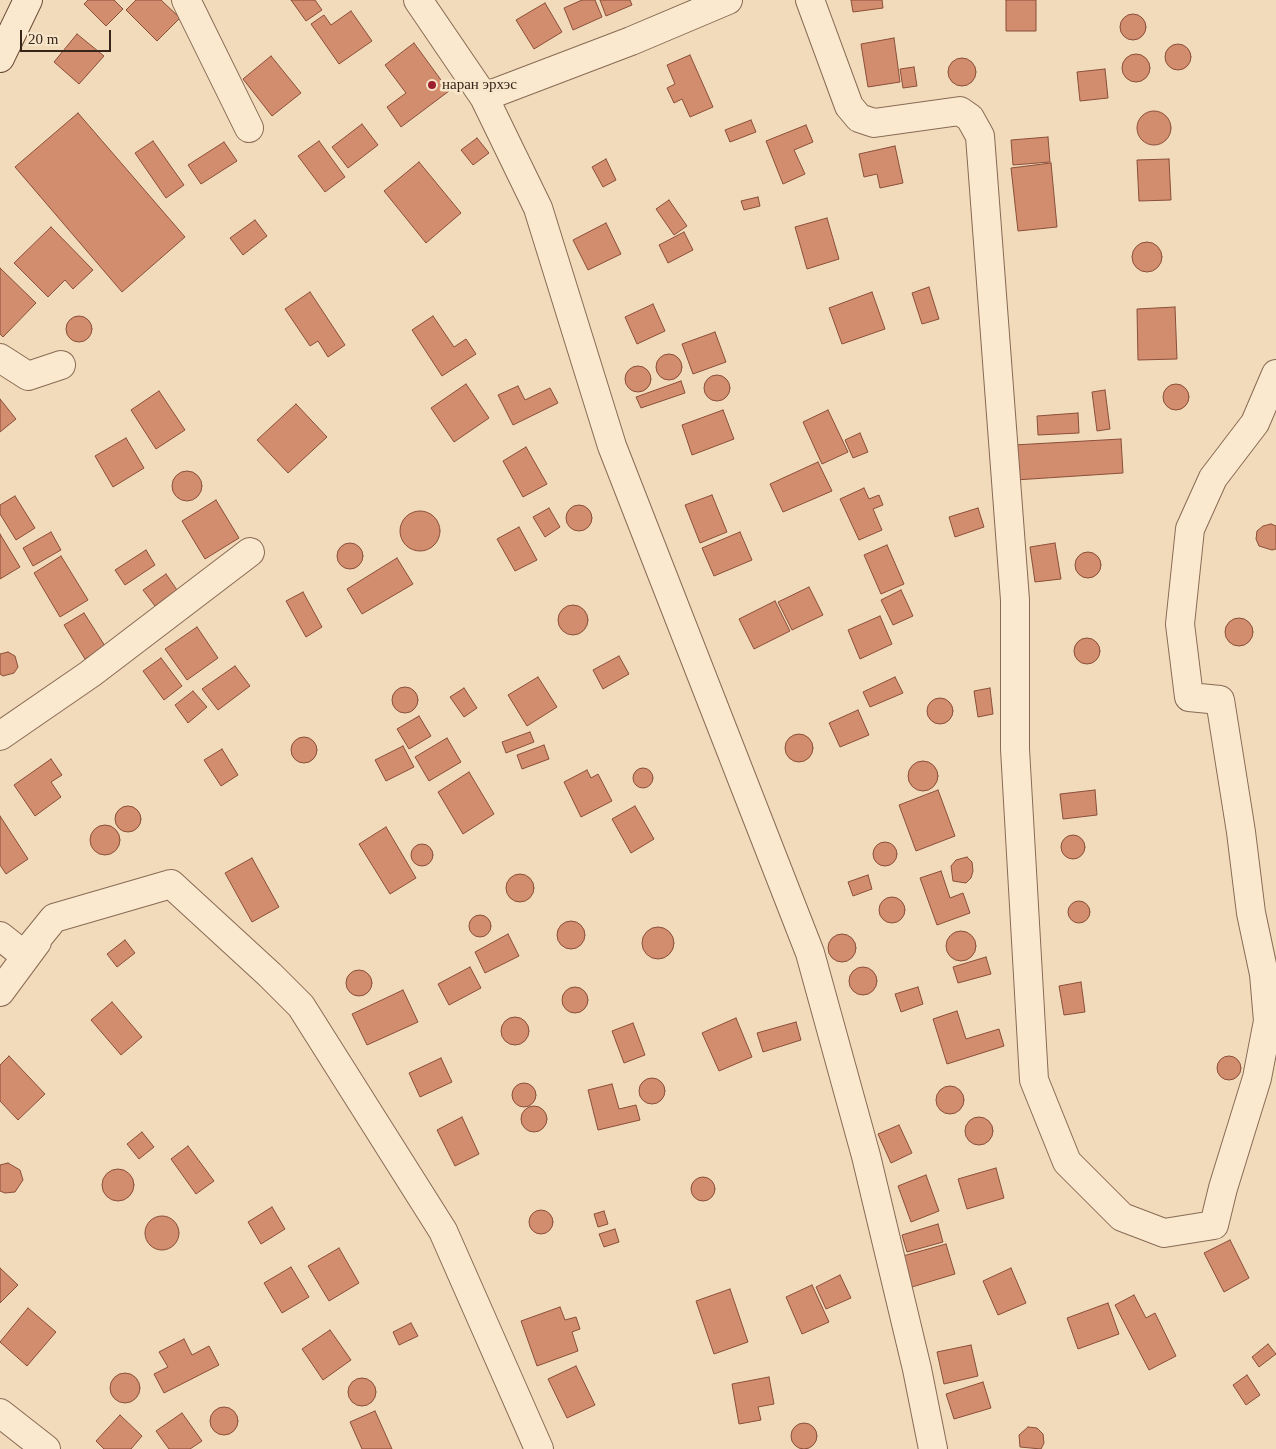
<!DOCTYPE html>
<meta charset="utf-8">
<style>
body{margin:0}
#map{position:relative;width:1276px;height:1449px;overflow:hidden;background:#f1dbbb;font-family:"Times New Roman",serif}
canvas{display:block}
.scale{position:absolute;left:20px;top:30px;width:91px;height:22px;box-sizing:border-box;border:2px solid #37251a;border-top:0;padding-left:6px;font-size:15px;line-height:18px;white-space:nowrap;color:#37251a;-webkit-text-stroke:4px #f8e6cb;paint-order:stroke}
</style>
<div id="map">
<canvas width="1276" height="1449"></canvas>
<div class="scale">20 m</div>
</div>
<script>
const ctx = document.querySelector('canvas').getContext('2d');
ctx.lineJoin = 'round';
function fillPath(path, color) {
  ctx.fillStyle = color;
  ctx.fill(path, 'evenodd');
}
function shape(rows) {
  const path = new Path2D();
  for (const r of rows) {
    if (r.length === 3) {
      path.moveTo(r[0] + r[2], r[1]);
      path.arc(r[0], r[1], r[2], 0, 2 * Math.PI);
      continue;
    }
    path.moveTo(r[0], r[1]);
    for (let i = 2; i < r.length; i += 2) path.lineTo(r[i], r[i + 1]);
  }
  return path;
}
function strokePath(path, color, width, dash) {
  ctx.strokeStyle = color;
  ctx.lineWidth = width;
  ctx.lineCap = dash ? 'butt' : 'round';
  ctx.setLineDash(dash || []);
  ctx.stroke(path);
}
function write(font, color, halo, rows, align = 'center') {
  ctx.font = font + ' "Times New Roman",serif';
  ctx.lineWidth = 5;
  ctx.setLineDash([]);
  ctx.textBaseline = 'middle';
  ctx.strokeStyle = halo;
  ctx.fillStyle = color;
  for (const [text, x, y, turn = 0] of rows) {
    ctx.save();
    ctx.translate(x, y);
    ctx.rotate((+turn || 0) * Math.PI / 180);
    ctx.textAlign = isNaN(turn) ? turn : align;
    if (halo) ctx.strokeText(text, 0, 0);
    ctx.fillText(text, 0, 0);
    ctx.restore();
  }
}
const building = shape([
 [88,0,114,0,123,9,106,26,84,4,88,0],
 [136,0,161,0,180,18,157,41,126,10,136,0],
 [291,0,315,0,322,10,306,21,291,0],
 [582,0,595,0,602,17,573,30,564,8,582,0],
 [600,0,630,0,632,5,606,16,600,0],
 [851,0,882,0,883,8,853,12,851,0],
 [1006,0,1036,0,1036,31,1006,31,1006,0],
 [545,3,562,32,534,49,516,20,545,3],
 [351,11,372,41,339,64,311,24,324,15,331,25,351,11],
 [1133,27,13],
 [77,34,104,56,79,84,54,62,77,34],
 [894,38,900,82,868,87,861,44,894,38],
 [414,43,449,91,401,127,387,107,406,93,385,65,414,43],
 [1178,57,13],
 [1136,68,14],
 [690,55,713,107,690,117,682,99,674,103,667,88,675,84,667,65,690,55],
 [271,56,301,93,272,116,243,79,271,56],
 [962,72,14],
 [914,67,917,86,903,88,900,69,914,67],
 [1105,69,1108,98,1080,101,1077,72,1105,69],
 [1154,128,17],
 [78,113,185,237,122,292,15,167,78,113],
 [751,120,756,132,730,142,725,130,751,120],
 [362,124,378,145,348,168,332,147,362,124],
 [806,125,813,142,794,150,805,174,783,184,766,141,806,125],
 [1048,137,1050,162,1013,165,1011,140,1048,137],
 [477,138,489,153,473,165,461,150,477,138],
 [153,141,184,185,166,198,135,153,153,141],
 [319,141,345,177,325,192,298,156,319,141],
 [224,142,237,161,201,184,188,165,224,142],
 [895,146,903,183,880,188,877,174,864,177,859,154,895,146],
 [606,159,616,180,603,187,592,167,606,159],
 [1169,159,1171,200,1139,201,1137,160,1169,159],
 [419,162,461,213,426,243,384,191,419,162],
 [1051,163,1057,227,1018,231,1011,168,1051,163],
 [758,197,760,206,744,210,741,201,758,197],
 [669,200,687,226,674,235,656,209,669,200],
 [827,218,839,259,807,269,795,227,827,218],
 [255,220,267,236,243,255,230,238,255,220],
 [606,223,621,254,588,270,573,240,606,223],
 [51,227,93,270,73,289,65,280,48,297,14,263,51,227],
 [684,232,693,250,668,263,659,245,684,232],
 [1147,257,15],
 [0,268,36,303,3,337,0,334,0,268],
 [929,287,939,319,922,324,912,293,929,287],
 [310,292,345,345,328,357,318,341,310,346,285,309,310,292],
 [872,292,885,329,842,344,829,308,872,292],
 [653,304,665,331,637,344,625,317,653,304],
 [1175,307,1177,359,1138,360,1137,309,1175,307],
 [79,329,13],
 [433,316,454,347,466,339,476,354,442,376,412,330,433,316],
 [715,332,726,362,693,374,682,344,715,332],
 [669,367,13],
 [638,379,13],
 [717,388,13],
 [681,381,685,393,641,408,636,397,681,381],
 [1176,397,13],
 [466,384,489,418,454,442,431,408,466,384],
 [518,386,525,400,550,388,558,403,513,425,498,395,518,386],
 [1105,390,1110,429,1097,431,1092,392,1105,390],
 [159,391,185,430,156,449,131,410,159,391],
 [0,399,16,419,0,432,0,399],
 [296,404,327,437,288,473,257,440,296,404],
 [723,410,734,439,692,455,682,425,723,410],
 [828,410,848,452,822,464,803,422,828,410],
 [1078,413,1079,433,1038,435,1037,416,1078,413],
 [860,433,868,452,853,458,845,440,860,433],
 [126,438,144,468,113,487,95,456,126,438],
 [1121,439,1123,473,1015,480,1014,445,1121,439],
 [526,447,547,484,523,497,503,461,526,447],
 [818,462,832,491,783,512,770,484,818,462],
 [187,486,15],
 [864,488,869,499,879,495,883,505,873,509,882,530,859,540,840,499,864,488],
 [712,495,727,532,700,543,685,505,712,495],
 [15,496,35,528,16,540,0,514,0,505,15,496],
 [216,500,239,538,205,559,182,521,216,500],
 [579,518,13],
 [549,508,560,527,545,537,533,517,549,508],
 [978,508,984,527,955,537,949,517,978,508],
 [420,531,20],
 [1271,524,1276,526,1276,549,1272,550,1259,546,1256,539,1257,531,1263,526,1271,524],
 [519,527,537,560,515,571,497,539,519,527],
 [51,532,61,550,33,566,23,548,51,532],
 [740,532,752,560,714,576,702,548,740,532],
 [0,534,20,567,0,579,0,534],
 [350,556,13],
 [1055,543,1061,579,1035,582,1030,547,1055,543],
 [887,545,904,584,881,594,864,555,887,545],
 [146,550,155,565,125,585,115,570,146,550],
 [1088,565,13],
 [61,556,88,600,60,617,34,573,61,556],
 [397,558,413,584,362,614,347,589,397,558],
 [166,574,177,590,155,606,143,590,166,574],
 [809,587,823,615,792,630,778,602,809,587],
 [901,590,913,616,893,625,881,600,901,590],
 [303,592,322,627,306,637,286,601,303,592],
 [775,601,790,631,754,649,739,619,775,601],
 [573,620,15],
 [84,613,105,646,85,659,64,625,84,613],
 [880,616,892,644,860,659,848,630,880,616],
 [1239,632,14],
 [197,627,218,658,187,680,165,649,197,627],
 [1087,651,13],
 [8,652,15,656,18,667,14,673,3,676,0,674,0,654,8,652],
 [619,656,629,674,603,689,593,670,619,656],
 [161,658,182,686,164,700,143,671,161,658],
 [235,666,250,686,218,710,202,689,235,666],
 [538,677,557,707,527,726,508,695,538,677],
 [895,677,903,693,870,707,863,692,895,677],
 [405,700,13],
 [464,688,477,708,464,717,450,697,464,688],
 [990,688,993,714,978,717,974,691,990,688],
 [193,691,207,707,188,723,175,705,193,691],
 [940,711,13],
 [858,710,869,735,840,747,829,723,858,710],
 [419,716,431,736,409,749,397,729,419,716],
 [530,732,534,742,506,753,502,742,530,732],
 [799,748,14],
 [304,750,13],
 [447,738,461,762,429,781,415,757,447,738],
 [544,745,549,759,522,769,517,755,544,745],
 [403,746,414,767,386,781,375,760,403,746],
 [222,749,238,775,221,786,204,760,222,749],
 [51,759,62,775,51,782,61,797,35,816,14,785,51,759],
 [923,776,15],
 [643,778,10],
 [587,770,591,778,598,774,612,801,581,817,564,782,587,770],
 [469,772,494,814,463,834,438,792,469,772],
 [938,790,955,836,916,851,899,805,938,790],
 [1095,790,1097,815,1063,819,1060,794,1095,790],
 [128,819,13],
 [635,806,654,839,631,853,612,819,635,806],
 [0,816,28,859,6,874,0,865,0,816],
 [105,840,15],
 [386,827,416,878,390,894,359,844,386,827],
 [1073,847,12],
 [885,854,12],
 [422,855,11],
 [967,857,972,862,973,871,971,878,966,883,953,881,951,866,956,860,967,857],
 [252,858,279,907,252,922,225,873,252,858],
 [941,871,950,898,963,893,970,913,937,925,920,878,941,871],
 [520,888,14],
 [868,875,872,889,853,896,848,882,868,875],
 [892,910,13],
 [1079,912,11],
 [480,926,11],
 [571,935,14],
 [658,943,16],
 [961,946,15],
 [508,934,519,956,485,973,475,952,508,934],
 [842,948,14],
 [125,940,135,953,117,967,107,954,125,940],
 [986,957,991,974,958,983,953,967,986,957],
 [470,967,481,988,449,1005,438,984,470,967],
 [863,981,14],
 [359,983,13],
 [1081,982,1085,1012,1064,1015,1059,986,1081,982],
 [918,987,923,1004,901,1012,895,994,918,987],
 [575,1000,13],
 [403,990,418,1022,367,1045,352,1014,403,990],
 [112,1002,142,1037,121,1055,91,1020,112,1002],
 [957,1011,966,1039,999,1029,1004,1046,947,1064,933,1019,957,1011],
 [515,1031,14],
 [736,1018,752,1057,719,1071,702,1033,736,1018],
 [796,1022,801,1040,763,1052,757,1033,796,1022],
 [633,1023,645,1055,624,1063,612,1031,633,1023],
 [1229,1068,12],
 [9,1056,45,1094,18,1120,0,1101,0,1065,9,1056],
 [441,1058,452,1082,420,1097,409,1073,441,1058],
 [652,1091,13],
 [524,1095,12],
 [612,1084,619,1109,636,1105,640,1120,598,1130,588,1090,612,1084],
 [950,1100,14],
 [534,1119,13],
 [462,1117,479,1154,455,1166,437,1130,462,1117],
 [979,1131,14],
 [899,1125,912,1153,891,1163,878,1134,899,1125],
 [142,1132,154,1147,139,1159,127,1144,142,1132],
 [188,1146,214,1181,196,1194,171,1159,188,1146],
 [8,1163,20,1170,23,1180,15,1192,5,1193,0,1191,0,1165,8,1163],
 [996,1168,1004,1198,967,1209,958,1179,996,1168],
 [118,1185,16],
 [926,1175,939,1211,911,1222,898,1186,926,1175],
 [703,1189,12],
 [272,1207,285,1229,261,1244,248,1222,272,1207],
 [541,1222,12],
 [604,1211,608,1224,598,1227,594,1214,604,1211],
 [162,1233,17],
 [938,1224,943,1242,907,1252,902,1235,938,1224],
 [615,1229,619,1242,604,1247,599,1234,615,1229],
 [1230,1240,1249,1278,1224,1292,1204,1253,1230,1240],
 [946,1244,955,1274,912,1287,903,1256,946,1244],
 [339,1248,359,1283,329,1301,308,1266,339,1248],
 [291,1267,309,1297,282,1313,264,1283,291,1267],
 [0,1268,18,1285,0,1303,0,1268],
 [1011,1268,1026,1303,998,1315,983,1281,1011,1268],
 [840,1275,851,1298,826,1309,816,1287,840,1275],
 [812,1285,829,1322,802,1334,786,1297,812,1285],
 [730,1289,748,1342,714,1354,696,1301,730,1289],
 [1134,1295,1146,1318,1155,1313,1176,1356,1149,1370,1115,1305,1134,1295],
 [1108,1303,1119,1334,1078,1349,1067,1318,1108,1303],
 [560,1307,565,1320,576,1317,580,1329,572,1332,578,1351,537,1366,521,1321,560,1307],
 [28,1308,56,1332,27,1366,0,1342,28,1308],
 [411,1323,418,1336,399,1345,393,1332,411,1323],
 [330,1330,351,1360,323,1380,302,1349,330,1330],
 [184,1339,192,1355,209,1346,219,1365,164,1393,154,1374,168,1367,159,1352,184,1339],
 [1268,1344,1276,1354,1259,1367,1252,1357,1268,1344],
 [971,1345,978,1376,944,1384,937,1352,971,1345],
 [576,1366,595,1405,567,1418,548,1379,576,1366],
 [125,1388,15],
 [1247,1375,1260,1395,1246,1405,1233,1385,1247,1375],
 [769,1377,774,1404,758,1407,761,1420,739,1424,732,1384,769,1377],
 [362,1392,14],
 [983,1382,991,1408,954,1419,946,1394,983,1382],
 [224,1421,14],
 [375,1411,392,1449,362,1449,350,1422,375,1411],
 [182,1413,202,1441,190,1449,169,1449,156,1431,182,1413],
 [120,1415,142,1436,131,1449,104,1449,96,1441,120,1415],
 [804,1436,13],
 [1028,1427,1037,1428,1043,1434,1044,1443,1041,1449,1020,1447,1019,1435,1028,1427]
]);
const street = shape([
 [186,0,249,128],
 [418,0,484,97,538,208,612,446,810,953,866,1156,917,1369,933,1449],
 [810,0,849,106,859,118,874,123,960,111,970,118,980,136,1015,600,1015,749,1034,1080,1067,1162,1122,1217,1164,1233,1214,1225,1223,1188,1257,1078,1268,1021,1264,974,1251,913,1241,832,1220,700,1189,697,1180,624,1190,529,1213,478,1255,423,1276,374],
 [484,97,631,41,728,0],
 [0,358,28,376,61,365],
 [0,736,90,674,250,552],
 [0,936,24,955,54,918,171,884,270,975,301,1006,443,1231,539,1449],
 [0,992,37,942],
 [0,1413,46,1449]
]);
const secondary = shape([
 [0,58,28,0]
]);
const markers = [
 [432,85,5,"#9c202e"]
];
const poiNames = [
 ["наран эрхэс",442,85]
];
fillPath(building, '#d28c6e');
strokePath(building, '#8a4f38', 1);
strokePath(street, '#896a54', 30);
strokePath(secondary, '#6b4b37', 30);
strokePath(street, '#fbe9cf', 28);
strokePath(secondary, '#fbe9cf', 28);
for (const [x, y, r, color] of markers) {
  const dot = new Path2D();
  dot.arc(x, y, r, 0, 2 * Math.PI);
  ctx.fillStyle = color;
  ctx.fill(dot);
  strokePath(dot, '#f8e6cb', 2);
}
write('15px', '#37251a', '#f8e6cb', poiNames, 'left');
</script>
